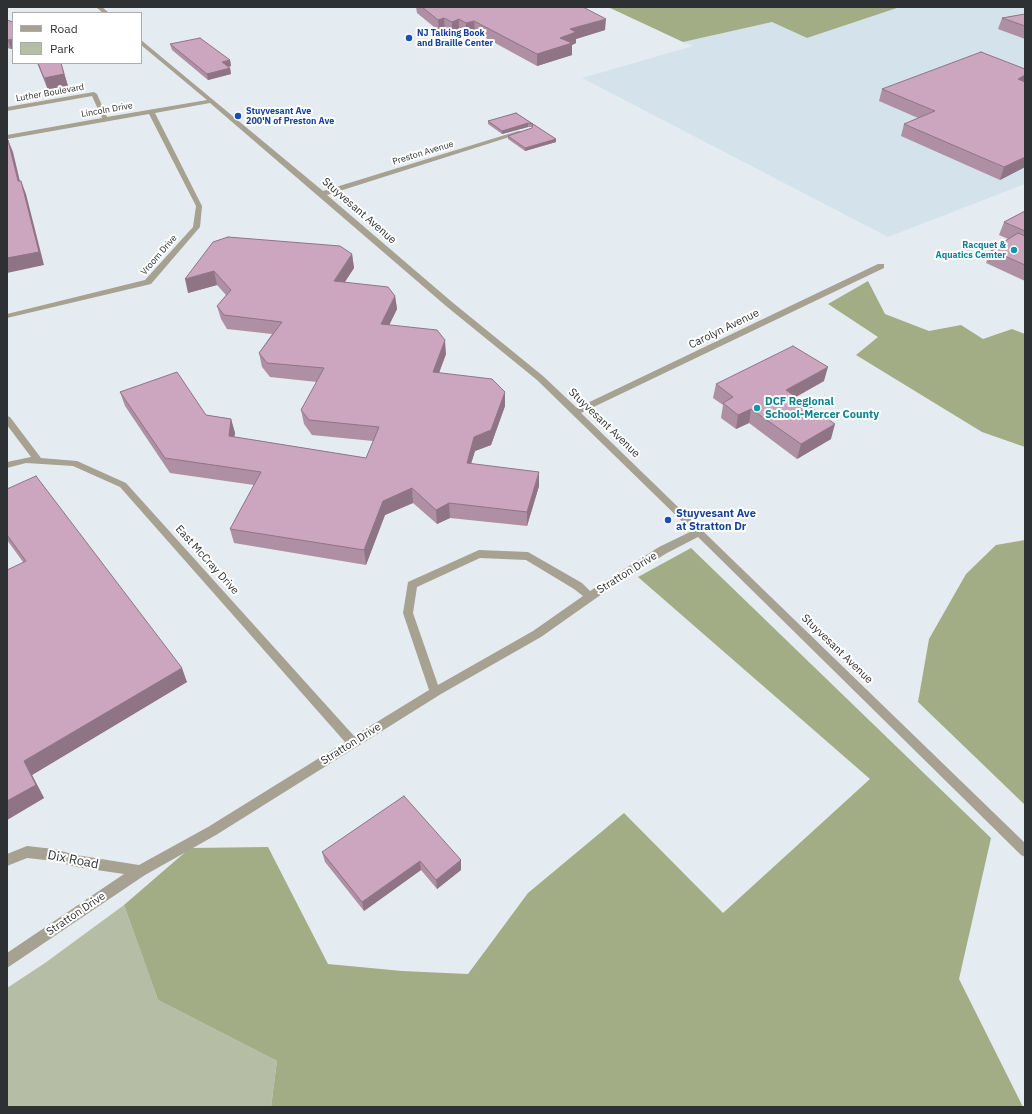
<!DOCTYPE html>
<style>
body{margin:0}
#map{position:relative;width:1032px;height:1114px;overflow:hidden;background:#e5ecf1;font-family:"IBM Plex Sans",sans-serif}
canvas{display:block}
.frame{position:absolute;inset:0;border:8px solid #2e3133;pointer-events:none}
.legend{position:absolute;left:12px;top:12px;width:130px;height:52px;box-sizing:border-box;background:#fff;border:1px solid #abadad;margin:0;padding:5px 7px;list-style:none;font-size:12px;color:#2e3133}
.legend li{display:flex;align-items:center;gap:8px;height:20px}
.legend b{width:20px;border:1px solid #abadad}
</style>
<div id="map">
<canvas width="1032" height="1114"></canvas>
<div class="frame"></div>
<ul class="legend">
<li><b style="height:5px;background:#a6a190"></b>Road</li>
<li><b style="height:11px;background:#b6bda5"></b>Park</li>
</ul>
</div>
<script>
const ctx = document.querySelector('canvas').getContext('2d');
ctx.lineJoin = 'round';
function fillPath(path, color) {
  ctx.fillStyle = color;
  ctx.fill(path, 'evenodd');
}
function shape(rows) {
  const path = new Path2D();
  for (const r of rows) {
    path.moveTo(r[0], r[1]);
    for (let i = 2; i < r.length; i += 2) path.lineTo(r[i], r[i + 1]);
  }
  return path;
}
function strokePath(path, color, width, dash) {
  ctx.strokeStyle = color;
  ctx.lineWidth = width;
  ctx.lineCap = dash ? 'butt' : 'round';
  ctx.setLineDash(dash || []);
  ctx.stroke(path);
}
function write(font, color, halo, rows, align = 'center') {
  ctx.font = font + ' "IBM Plex Sans",sans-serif';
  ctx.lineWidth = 4;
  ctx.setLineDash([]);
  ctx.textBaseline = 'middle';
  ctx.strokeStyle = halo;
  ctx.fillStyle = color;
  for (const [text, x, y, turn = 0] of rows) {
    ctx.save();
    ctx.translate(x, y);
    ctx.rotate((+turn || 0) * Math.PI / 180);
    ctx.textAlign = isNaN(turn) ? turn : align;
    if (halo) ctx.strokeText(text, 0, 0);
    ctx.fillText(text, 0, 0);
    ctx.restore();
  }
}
const built = shape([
 [900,7,1025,7,1025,184,888,237,582,78,693,46,683,42,772,22,807,38]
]);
const green = shape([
 [124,905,158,1000,277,1061,271,1107,7,1107,7,988,45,963]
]);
const forest = shape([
 [608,7,900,7,807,38,772,22,683,42],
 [868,281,885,314,929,331,961,325,983,339,1012,329,1025,334,1025,447,982,432,856,355,878,337,828,304],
 [1025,540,1025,805,918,702,929,639,966,574,996,545],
 [691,548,991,838,959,979,1023,1107,271,1107,277,1061,158,1000,124,905,190,848,268,847,328,964,402,971,468,974,528,893,624,813,723,913,870,779,638,577]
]);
const minor = shape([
 [96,7,102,7,109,13,103,13,96,7],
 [141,40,323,191,518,131,522,131,522,133,327,195,452,302,543,376,577,408,878,264,884,264,884,268,581,413,1025,843,1025,857,1021,855,698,537,667,553,609,589,541,637,441,694,216,835,145,875,7,968,7,953,124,874,76,867,54,861,27,858,7,866,7,854,27,846,54,849,76,855,139,865,208,827,345,742,120,487,73,466,26,463,7,468,7,462,31,457,7,425,7,416,10,417,41,458,77,461,126,483,354,736,429,690,403,613,408,582,479,550,528,552,582,583,590,591,659,547,692,531,537,380,446,306,210,103,155,113,202,206,200,227,151,284,7,318,7,314,145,280,193,227,196,206,149,114,7,139,7,135,102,118,92,96,7,111,7,107,94,92,97,94,107,117,207,100,141,45,141,40],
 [480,558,526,560,574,589,583,596,533,631,438,685,413,613,417,587,480,558]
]);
const wall = shape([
 [416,7,583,7,605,30,576,39,576,43,572,45,572,55,537,66,475,32,466,34,459,31,452,33,445,30,439,31,417,13],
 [1025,14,1025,39,998,29,1002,18],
 [7,20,13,22,13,49,11,49,7,48],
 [170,44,230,60,231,66,228,67,230,68,231,74,208,80,172,50],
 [37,63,61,63,68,86,48,90],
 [1025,69,1025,167,1000,180,901,136,904,124,918,118,879,101,882,89],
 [516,113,556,139,556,142,525,151,508,139,508,136,532,128,533,127,528,127,502,134,488,124,488,121],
 [1025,211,1025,281,986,263,991,250,1008,239,999,235,1004,222],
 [228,237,352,254,354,268,345,282,395,296,397,309,389,325,446,354,439,373,505,406,491,445,475,451,471,463,539,486,527,526,450,518,437,524,413,503,385,515,366,565,234,543,230,529,254,485,170,473,125,406,120,392,206,415,231,419,235,433,234,437,366,458,373,441,312,435,304,424,301,410,317,382,270,377,262,367,259,353,272,334,227,329,221,319,217,306,226,295,217,285,188,293],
 [824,381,796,397,831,439,797,459,749,423,736,429,721,418,723,405,713,398,716,384],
 [7,489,187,682,32,775,44,798,7,820,23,562,7,540],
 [322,852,461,860,461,870,437,889,421,870,364,911,325,862]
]);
const shadedWall = shape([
 [444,18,445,30,439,31,438,20],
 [459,19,459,31,452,33,452,22],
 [606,19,605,30,576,39,576,43,572,45,572,55,537,66,537,54,560,38,570,29],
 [474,21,475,32,466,34,466,23],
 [13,39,13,49,11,49,8,40],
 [230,60,231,66,223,68,222,62],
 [61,63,68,86,48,90,44,78],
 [230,68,231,74,208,80,207,74],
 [1025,75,1025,85,1018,79],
 [528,123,528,127,502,134,502,131],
 [556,139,556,142,525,151,525,148],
 [8,140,13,152,23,194,18,181],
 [1025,157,1025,167,1000,180,1004,167],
 [21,181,26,194,44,265,7,273,7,258],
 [352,254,354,268,336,295,334,281],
 [214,271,217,285,188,293,185,279],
 [395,296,397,309,383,338,381,324],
 [445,340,446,354,434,386,433,372],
 [828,367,824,381,783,404,786,390],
 [505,392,505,406,491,445,475,451,467,477,467,463,474,437],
 [751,409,749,423,736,429,738,415],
 [231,419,235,433,232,450,229,436],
 [835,424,831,439,797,459,801,444],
 [539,472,539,486,527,526,527,512],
 [412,488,413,503,385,515,366,565,364,550,383,501],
 [449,503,450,518,437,524,436,510],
 [182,668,187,682,32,775,44,798,7,820,7,801,24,761],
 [461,860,461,870,437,889,436,880],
 [420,861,421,870,364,911,362,902]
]);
const building = shape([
 [422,7,583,7,606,19,570,29,576,32,560,38,572,43,537,54,474,21,466,23,459,19,452,22,444,18,438,20,422,7],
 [1025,14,1025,26,1002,18,1025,14],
 [7,20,13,22,13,39,8,40,7,40,7,20],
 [200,38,230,60,222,62,230,68,207,74,170,44,200,38],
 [981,52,1025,69,1025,75,1018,79,1025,82,1025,157,1004,167,904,124,935,111,882,89,981,52],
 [38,63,61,63,64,74,44,78,38,63],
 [516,113,556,139,525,148,508,136,532,128,533,124,528,123,502,131,488,121,516,113],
 [7,140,8,140,18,181,21,181,39,252,7,258,7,140],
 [1025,211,1025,231,1004,222,1025,211],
 [1018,233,1025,236,1025,265,991,250,1018,233],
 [228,237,340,246,352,254,334,281,388,287,395,296,381,324,437,330,445,340,433,372,492,379,505,392,491,430,474,437,467,463,539,472,527,512,449,503,436,510,412,488,383,501,364,550,230,529,261,472,165,458,120,392,177,372,206,415,231,419,229,436,366,458,379,427,309,420,301,410,324,368,267,363,259,353,282,322,224,315,217,306,231,290,214,271,185,279,213,242,228,237],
 [793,346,828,367,786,390,835,424,801,444,751,409,738,415,723,403,733,397,716,384,793,346],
 [36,476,182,668,24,761,36,785,7,801,7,570,26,561,7,535,7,489,36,476],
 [404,796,461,860,436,880,420,861,362,902,322,852,404,796]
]);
const markers = [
 [409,38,4,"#1a4fb4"],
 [238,116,4,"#1a4fb4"],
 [1014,250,4,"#0f9aa8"],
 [757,408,4,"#0f9aa8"],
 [668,520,4,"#1a4fb4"]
];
const farTransitnames = [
 ["NJ Talking Book",417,33],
 ["and Braille Center",417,43],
 ["Stuyvesant Ave",246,111],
 ["200'N of Preston Ave",246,121]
];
const farStreetnames = [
 ["Luther Boulevard",50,93,-10],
 ["Lincoln Drive",107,110,-10],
 ["Preston Avenue",423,153,-17],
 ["Vroom Drive",159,255,-49]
];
const farCulturenames = [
 ["Racquet &",1006,245],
 ["Aquatics Cemter",1006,255]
];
const streetNames = [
 ["Stuyvesant Avenue",359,211,41],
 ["Carolyn Avenue",724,329,-26],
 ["Stuyvesant Avenue",604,423,44],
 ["East McCray Drive",207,560,48],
 ["Stratton Drive",627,573,-32],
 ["Stuyvesant Avenue",837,649,44],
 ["Stratton Drive",351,744,-32],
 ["Stratton Drive",76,914,-34]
];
const cultureNames = [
 ["DCF Regional",765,402],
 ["School-Mercer County",765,415]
];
const transitNames = [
 ["Stuyvesant Ave",676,514],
 ["at Stratton Dr",676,527]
];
const nearStreetnames = [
 ["Dix Road",73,860,11]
];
fillPath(built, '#d4e2ec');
fillPath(green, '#b6bda5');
fillPath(forest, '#a2ac85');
fillPath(minor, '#a6a190');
fillPath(wall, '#af8fa4');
fillPath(shadedWall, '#8f7486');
fillPath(building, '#cca6bf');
strokePath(building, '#8f7486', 1);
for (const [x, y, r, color] of markers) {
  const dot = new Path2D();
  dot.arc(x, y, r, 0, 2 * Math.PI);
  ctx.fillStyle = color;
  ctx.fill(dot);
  strokePath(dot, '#fff', 1.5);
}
write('bold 9px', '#164399', '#fff', farTransitnames, 'left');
write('9px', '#2e3133', '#fff', farStreetnames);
write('bold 9px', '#0d838f', '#fff', farCulturenames, 'right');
write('11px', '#2e3133', '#fff', streetNames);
write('bold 11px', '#0d838f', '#fff', cultureNames, 'left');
write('bold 11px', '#164399', '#fff', transitNames, 'left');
write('13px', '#2e3133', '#fff', nearStreetnames);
</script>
